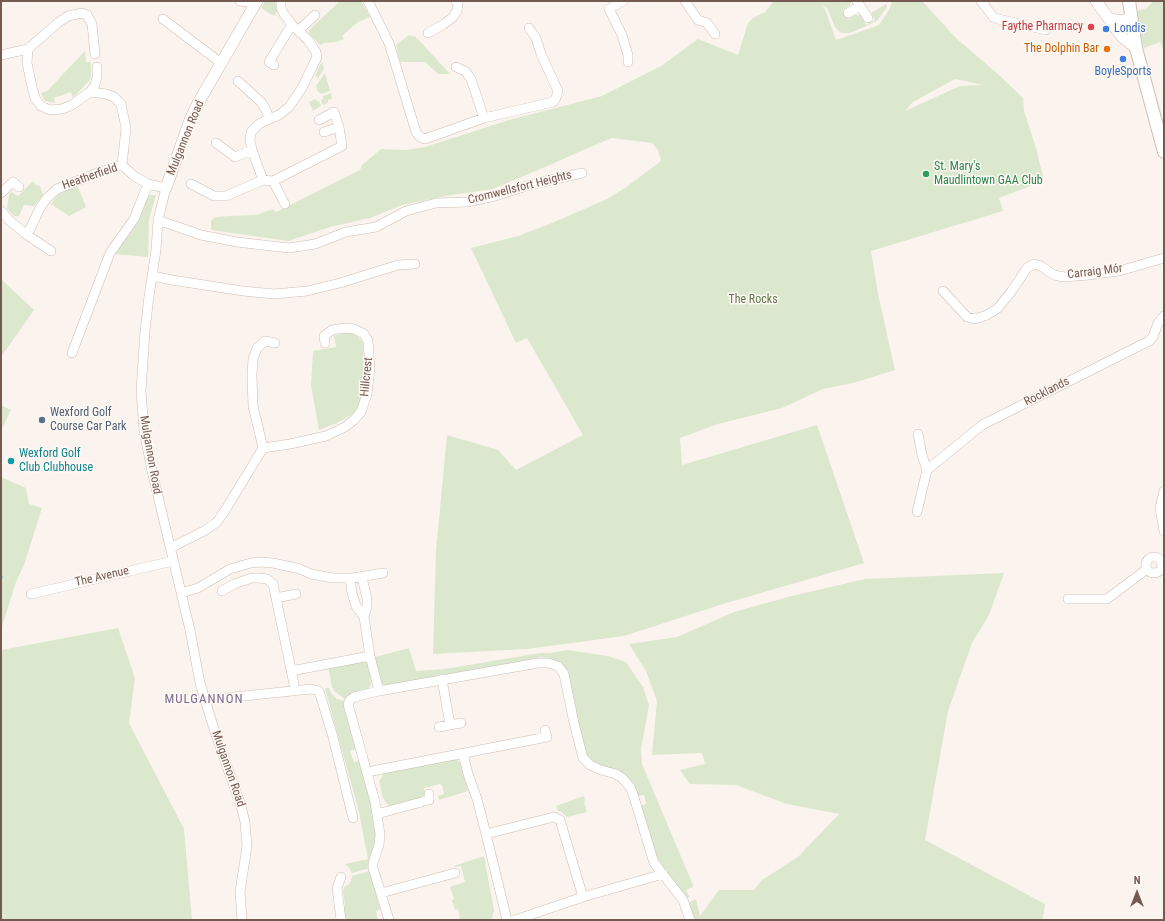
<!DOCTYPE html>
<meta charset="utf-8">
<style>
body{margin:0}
#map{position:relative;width:1165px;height:921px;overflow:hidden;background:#fbf4ee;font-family:"Roboto Condensed",sans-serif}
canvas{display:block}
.frame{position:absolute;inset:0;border:2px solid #755a52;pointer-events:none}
.north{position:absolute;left:1117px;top:873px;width:40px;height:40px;-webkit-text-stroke:3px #fef9f4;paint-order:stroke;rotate:0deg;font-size:11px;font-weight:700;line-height:16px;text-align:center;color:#755a52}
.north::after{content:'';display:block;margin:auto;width:14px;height:18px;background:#755a52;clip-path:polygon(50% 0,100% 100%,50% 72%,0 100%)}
</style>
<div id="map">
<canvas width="1165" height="921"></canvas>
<div class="frame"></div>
<div class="north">N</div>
</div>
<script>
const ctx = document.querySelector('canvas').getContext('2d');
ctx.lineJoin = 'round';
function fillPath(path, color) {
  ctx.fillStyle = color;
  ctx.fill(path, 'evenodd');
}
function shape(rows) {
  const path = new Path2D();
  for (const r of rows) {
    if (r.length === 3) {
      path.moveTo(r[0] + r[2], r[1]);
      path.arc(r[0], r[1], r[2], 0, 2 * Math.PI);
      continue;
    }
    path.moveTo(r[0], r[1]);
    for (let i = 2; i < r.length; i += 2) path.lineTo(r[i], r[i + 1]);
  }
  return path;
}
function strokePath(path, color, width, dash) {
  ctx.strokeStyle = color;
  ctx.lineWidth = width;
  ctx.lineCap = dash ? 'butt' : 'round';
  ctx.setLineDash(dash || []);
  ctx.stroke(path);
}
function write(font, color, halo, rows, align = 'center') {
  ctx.font = font + ' "Roboto Condensed",sans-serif';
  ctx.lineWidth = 3;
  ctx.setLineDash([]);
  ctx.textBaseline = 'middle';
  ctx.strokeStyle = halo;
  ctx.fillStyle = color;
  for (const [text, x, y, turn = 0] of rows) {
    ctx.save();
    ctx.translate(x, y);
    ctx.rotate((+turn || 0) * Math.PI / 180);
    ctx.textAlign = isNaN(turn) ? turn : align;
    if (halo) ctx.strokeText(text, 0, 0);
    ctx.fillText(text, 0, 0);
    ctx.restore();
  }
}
const green = shape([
 [265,1,277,1,276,4,278,10,274,16,261,8],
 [340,1,361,1,370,17,358,22,342,36,344,39,336,42,324,43,320,45,309,33,309,30],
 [774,1,851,1,851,4,842,11,848,19,855,15,861,15,866,25,875,20,871,13,886,4,887,7,877,21,850,33,841,33,835,27,827,8,822,5,825,9,836,40,879,25,889,10,892,1,922,1,956,38,1000,76,1023,98,1024,111,1036,148,1044,181,999,198,1003,211,871,251,878,294,895,370,853,383,823,389,782,408,718,424,680,438,682,465,817,425,864,563,723,604,624,636,527,649,433,654,436,551,447,435,498,450,516,470,583,435,527,338,516,343,471,248,518,236,552,223,607,199,625,188,661,161,658,150,652,143,612,138,583,150,552,164,493,189,451,195,402,205,370,218,330,227,288,241,211,230,211,221,215,217,230,216,256,215,273,209,276,212,360,170,362,165,381,149,407,150,425,147,509,120,602,96,661,66,698,39,738,55,748,23,753,18,765,12],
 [955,79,983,85,960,86,905,111,913,102],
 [1153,1,1164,1,1164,52,1160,42,1144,48,1142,42,1137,11,1147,8],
 [409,35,416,37,450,74,438,74,425,62,400,62,396,45],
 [85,51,86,62,91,62,91,76,89,81,73,98,71,92,54,98,55,103,45,101,41,93,47,91],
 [322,61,324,69,318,78,315,76],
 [325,73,330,91,322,94,318,92,316,86],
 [331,93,332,99,328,100,328,103,323,105,321,100,323,99,323,96],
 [315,99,317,101,319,101,321,106,313,111,309,102],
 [33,181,36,185,40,186,43,195,34,206,24,205,19,216,14,216,7,209,9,194,11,192,18,196],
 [78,187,86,207,69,216,51,204,57,196,68,189],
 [149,195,156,195,149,219,148,257,115,254,133,230],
 [1,279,34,310,1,357],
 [344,333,354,334,357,336,363,342,364,381,361,397,359,405,353,414,337,423,319,430,311,385,313,351,336,347,334,336],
 [1,405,11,410,1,431],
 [1,477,26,488,29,504,42,508,24,565,16,582,1,630],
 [1004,573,989,615,972,643,948,711,925,840,1045,904,1043,920,694,920,688,903,696,899,700,916,719,890,754,890,762,880,798,857,839,814,787,804,736,785,690,784,680,770,705,764,702,753,652,755,657,701,646,671,629,644,677,637,734,612,792,596,865,579],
 [118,628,135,678,129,723,184,829,192,920,1,920,1,650],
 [409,648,416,671,445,669,540,653,550,653,567,650,608,656,626,662,643,687,649,705,641,749,642,764,693,885,693,887,686,890,690,897,685,899,658,859,651,843,641,806,646,804,644,795,638,796,600,767,591,761,585,754,571,694,551,660,542,657,456,674,431,677,388,686,384,685,379,681,375,657],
 [363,661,367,661,369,665,371,685,368,689,350,694,345,699,335,692,332,687,328,667],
 [325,688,329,688,331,693,337,699,345,701,356,749,350,751,354,762,360,761,372,805,376,833,375,846,370,868,352,873,349,868,345,864,368,859,359,812],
 [452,759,457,760,460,763,468,791,439,800,438,796,444,794,442,785,440,784,424,788,425,792,423,798,390,808,383,798,379,781,382,777,383,774],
 [584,796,585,801,584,802,587,812,567,817,560,811,558,811,557,808,556,806],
 [484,856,494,910,492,918,490,920,460,920,458,909,455,910,452,900,454,899,450,887,465,882,461,866,455,867,454,866],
 [370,871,380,909,376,911,378,920,344,920,342,907,345,906,343,890,345,886,348,885,351,881,352,876]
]);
const stream = shape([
 [1,576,2,577]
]);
const minor = shape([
 [240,1,256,3],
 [281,1,281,8,284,14,292,25,308,40,316,52,317,57,302,88,289,107,279,115,269,119,259,124,251,132,250,140,252,150,263,180,273,181,342,146,339,127,334,112,319,120],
 [368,1,389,43,416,132,420,137,425,139,484,118,553,102,556,98,558,91,541,54,536,38,529,28],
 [623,1,609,9,622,35,628,55,628,62],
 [685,1,698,20,707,23,715,34],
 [857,1,868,18],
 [981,1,994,18,1046,30],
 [848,13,860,6],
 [163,19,221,63],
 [298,31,315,15],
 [428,33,444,24,453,17,457,11,458,4,456,1],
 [95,54,92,24,87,15,82,13,68,16,59,22,28,49,27,63,32,87,35,98,41,106,50,110,62,109,72,105,90,92,106,94,114,97,121,104,126,128,122,165],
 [1,55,28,49],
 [274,65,269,62,286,34,292,25],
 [456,67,465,71,471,79,484,118],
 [238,81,261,102,266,110,269,119],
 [90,92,95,85,97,77,97,67],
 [324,132,339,127],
 [216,143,235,157,252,150],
 [273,181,285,204],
 [191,184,214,196,226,196,263,180],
 [1,193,13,182,19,187],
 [1,211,10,221,27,235,51,251],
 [158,220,201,235,237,242,289,248,315,244,346,232,376,227,406,211,436,203,467,202,495,196,533,184,582,173],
 [27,235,40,208,47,198,57,189,100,172,122,165,134,176,148,184,166,188,158,220,156,250,149,296,145,331,141,391,144,431,152,471,190,630,200,683,214,729,241,806,245,822,247,846,240,892,242,920],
 [153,276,172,280,243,291,274,294,307,291,340,283,398,265,415,264],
 [943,291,967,317,975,319,987,315,998,308,1011,292,1027,268,1034,264,1041,266,1054,275,1064,277,1089,275,1119,271,1164,258],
 [72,353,110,253,134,219,148,184],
 [918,434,922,455,927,470,982,425,1149,341,1153,337,1158,323,1164,316],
 [263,448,253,406,252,375,253,359,257,348,265,341,275,343],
 [1164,491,1160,508,1164,531],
 [917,512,927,470],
 [170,548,204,531,217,522,226,509,263,448,290,444,326,436,345,427,354,420,361,412,367,394,370,370,368,341,364,334,354,329,345,328,332,330,324,336,325,343],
 [1154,565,8],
 [362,577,367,599,367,606,364,617],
 [350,578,352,593,356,606,364,617,370,656,379,691,538,663,548,663,558,666,564,674,574,723,583,758,590,765,601,770,616,774,622,778,630,787,633,794,654,863,683,900,690,920],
 [222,591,234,584,252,578,259,578,267,579,273,584,276,598,294,684],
 [181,593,198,588,230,569,251,563,261,562,273,563,300,569,311,574,333,578,353,578,383,573],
 [31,594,173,561],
 [276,598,296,594],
 [1068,599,1107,599,1147,569],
 [291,671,370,656],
 [442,679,450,725],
 [379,691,354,697,350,700,348,704,375,802,380,834,379,845,373,863,373,868,389,920],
 [205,700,311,689,319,691,333,737,353,818],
 [439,727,461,723],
 [463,754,468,774,477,799,486,834,554,817,560,820,583,897],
 [367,772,547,737,545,730],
 [377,814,429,800,429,794],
 [486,834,507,920],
 [341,877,337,888,341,920],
 [381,893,455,873],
 [515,920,583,897,663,874]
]);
const tertiary = shape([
 [1096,1,1122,37,1136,48],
 [1109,19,1121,21,1131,18],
 [166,188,190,120,197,105,257,1]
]);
const secondary = shape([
 [1129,1,1136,48,1164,152]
]);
const markers = [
 [1091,27,4,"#e0444e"],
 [1106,29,4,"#3f7fe0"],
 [1107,49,4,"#e8710a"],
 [1123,59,4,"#3f7fe0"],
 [926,174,4,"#2e9e5b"],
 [42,420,4,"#5c6f8a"],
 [11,461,4,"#0f9aa8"]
];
const healthNames = [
 ["Faythe Pharmacy",1083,27]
];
const shopNames = [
 ["Londis",1114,29],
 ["BoyleSports",1123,72,"center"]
];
const foodNames = [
 ["The Dolphin Bar",1099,49]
];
const streetNames = [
 ["Mulgannon Road",186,138,-68],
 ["Heatherfield",90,177,-19],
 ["Cromwellsfort Heights",520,188,-14],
 ["Carraig Mór",1095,272,-7],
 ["Hillcrest",367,377,-84],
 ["Rocklands",1047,392,-27],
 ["Mulgannon Road",150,455,80],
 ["The Avenue",102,577,-13],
 ["Mulgannon Road",228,769,71]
];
const leisureNames = [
 ["St. Mary's",934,167],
 ["Maudlintown GAA Club",934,181]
];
const parkNames = [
 ["The Rocks",753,300]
];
const serviceNames = [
 ["Wexford Golf",50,413],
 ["Course Car Park",50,427]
];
const cultureNames = [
 ["Wexford Golf",19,454],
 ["Club Clubhouse",19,468]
];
const neighbourhoodNames = [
 ["MULGANNON",204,700]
];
fillPath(green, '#dbe8cd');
strokePath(stream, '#abd3d4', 2.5);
strokePath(minor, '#cdbcb4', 10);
strokePath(tertiary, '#cdbcb4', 12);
strokePath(secondary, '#d2bdb4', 14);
strokePath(minor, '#fff', 9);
strokePath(tertiary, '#fff', 11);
strokePath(secondary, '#fff', 12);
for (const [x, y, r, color] of markers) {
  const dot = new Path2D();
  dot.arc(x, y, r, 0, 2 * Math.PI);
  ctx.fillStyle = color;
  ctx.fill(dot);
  strokePath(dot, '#fef9f4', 1.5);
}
write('12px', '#be3a42', '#fef9f4', healthNames, 'right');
write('12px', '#366cbe', '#fef9f4', shopNames, 'left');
write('12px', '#c56008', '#fef9f4', foodNames, 'right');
write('12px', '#755a52', '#fef9f4', streetNames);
write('12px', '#27864d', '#fef9f4', leisureNames, 'left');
write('12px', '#5e784b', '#fef9f4', parkNames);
write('12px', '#4e5e75', '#fef9f4', serviceNames, 'left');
write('12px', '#0d838f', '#fef9f4', cultureNames, 'left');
ctx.letterSpacing = '1px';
write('13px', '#7e6a8f', '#fef9f4', neighbourhoodNames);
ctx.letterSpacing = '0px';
</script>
